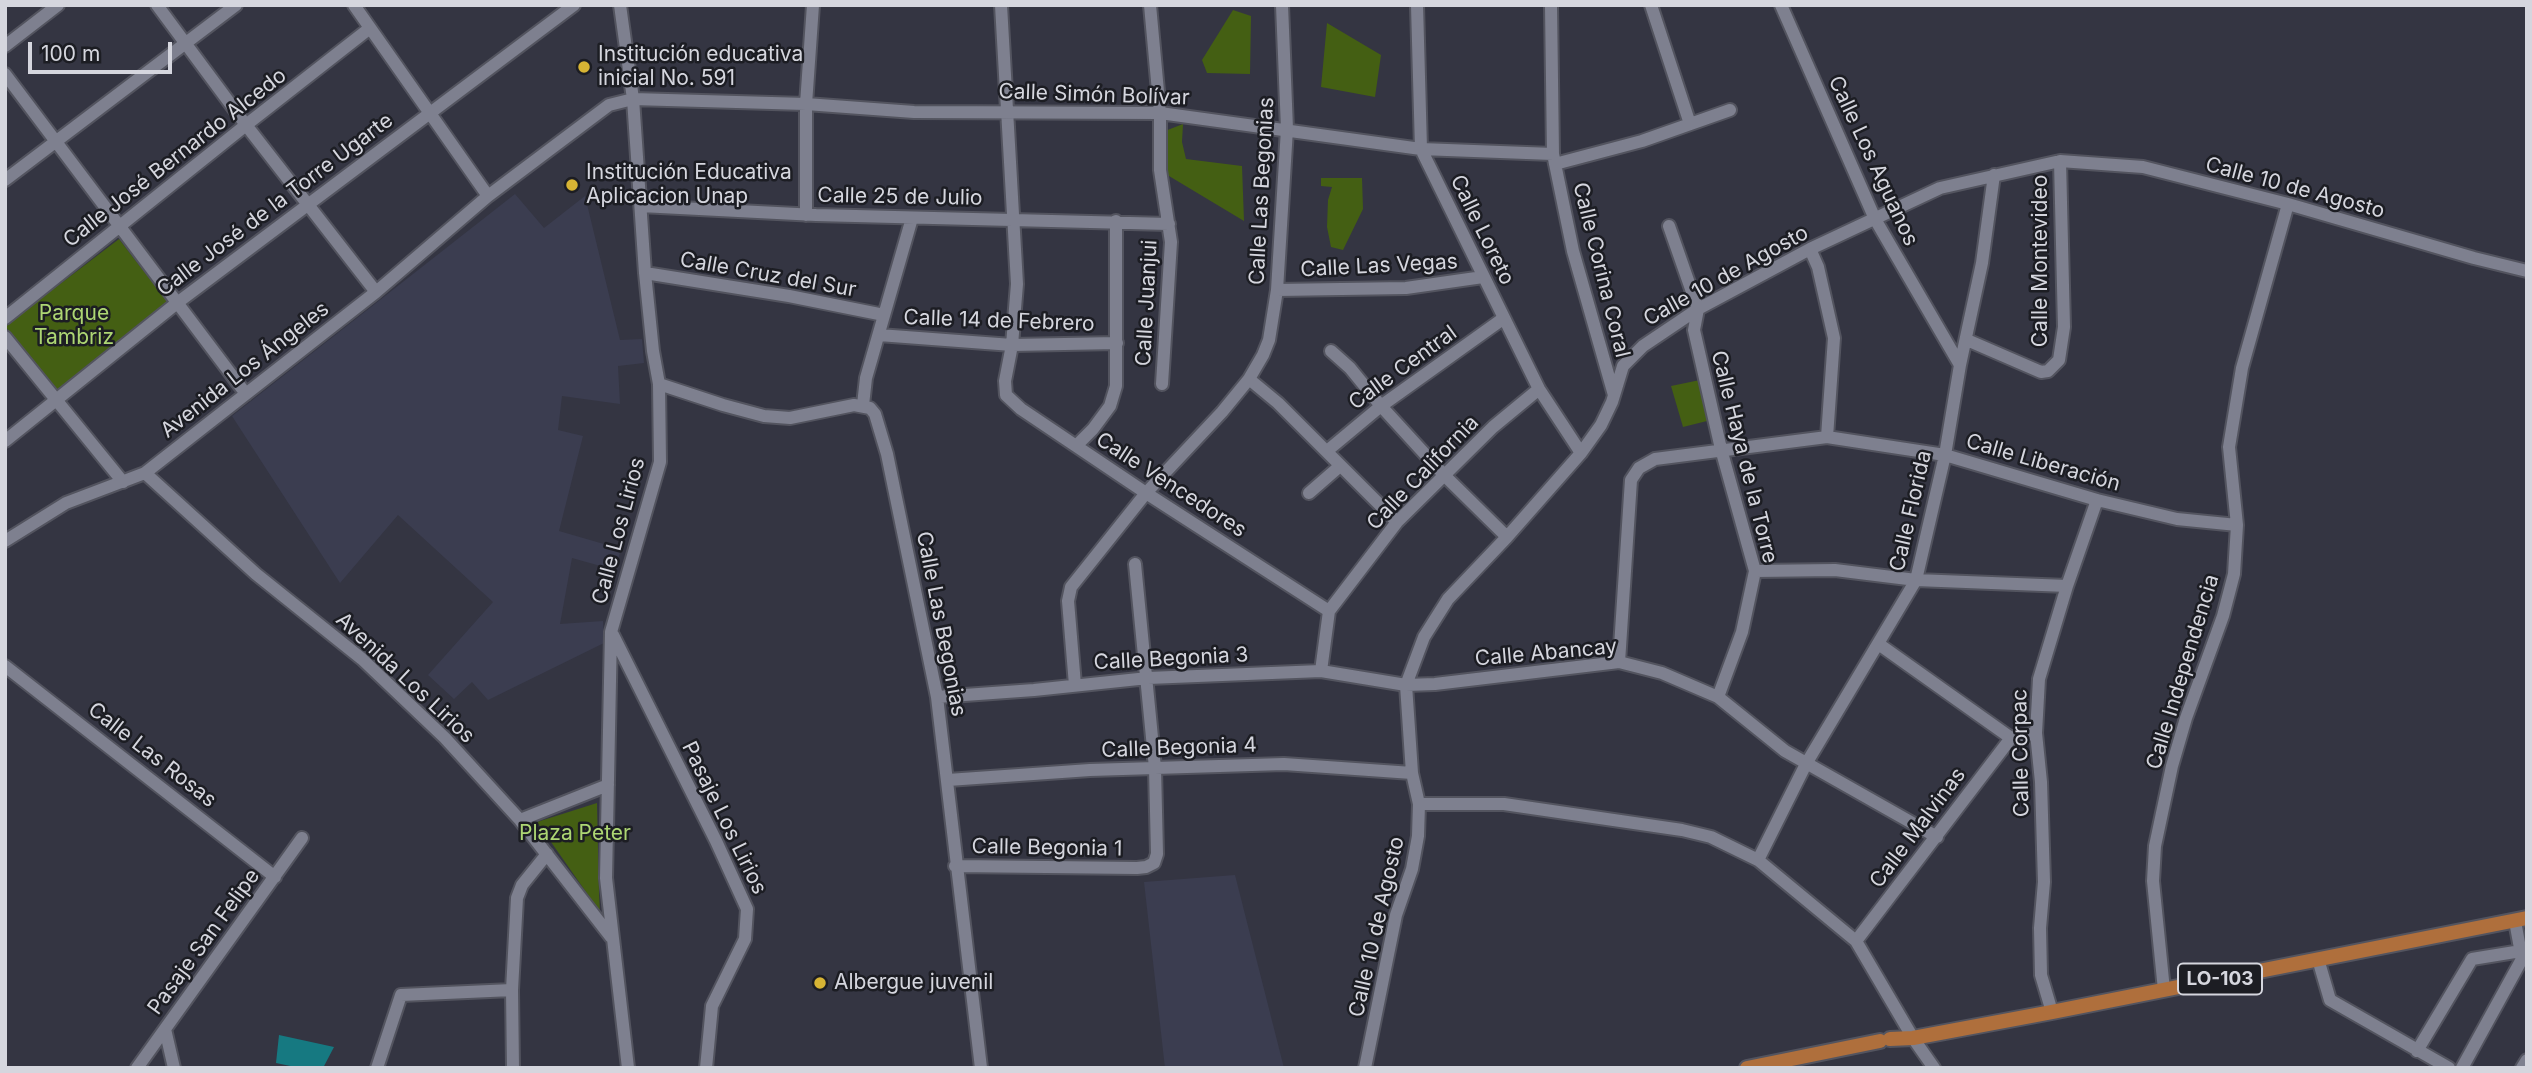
<!DOCTYPE html>
<meta charset="utf-8">
<style>
body{margin:0}
#map{position:relative;width:2532px;height:1073px;overflow:hidden;background:#343542;font-family:Inter,sans-serif}
canvas{display:block}
.frame{position:absolute;inset:0;border:7px solid #d5d6de;pointer-events:none}
.scale{position:absolute;left:28px;top:42px;width:144px;height:32px;box-sizing:border-box;border:4px solid #d5d6de;border-top:0;padding-left:9px;font-size:21px;line-height:24px;white-space:nowrap;color:#d5d6de;-webkit-text-stroke:5px #1c1d23;paint-order:stroke}
</style>
<div id="map">
<canvas width="2532" height="1073"></canvas>
<div class="frame"></div>
<div class="scale">100 m</div>
</div>
<script>
const ctx = document.querySelector('canvas').getContext('2d');
ctx.lineJoin = 'round';
function fillPath(path, color) {
  ctx.fillStyle = color;
  ctx.fill(path, 'evenodd');
}
function shape(rows) {
  const path = new Path2D();
  for (const r of rows) {
    path.moveTo(r[0], r[1]);
    for (let i = 2; i < r.length; i += 2) path.lineTo(r[i], r[i + 1]);
  }
  return path;
}
function strokePath(path, color, width, dash) {
  ctx.strokeStyle = color;
  ctx.lineWidth = width;
  ctx.lineCap = dash ? 'butt' : 'round';
  ctx.setLineDash(dash || []);
  ctx.stroke(path);
}
function write(font, color, halo, rows, align = 'center') {
  ctx.font = font + ' Inter,sans-serif';
  ctx.lineWidth = 5;
  ctx.setLineDash([]);
  ctx.textBaseline = 'middle';
  ctx.strokeStyle = halo;
  ctx.fillStyle = color;
  for (const [text, x, y, turn = 0] of rows) {
    ctx.save();
    ctx.translate(x, y);
    ctx.rotate((+turn || 0) * Math.PI / 180);
    ctx.textAlign = isNaN(turn) ? turn : align;
    if (halo) ctx.strokeText(text, 0, 0);
    ctx.fillText(text, 0, 0);
    ctx.restore();
  }
}
const built = shape([
 [515,194,544,228,585,196,620,340,642,339,644,363,618,366,620,404,562,396,558,430,583,436,559,531,621,549,615,570,572,558,560,624,603,621,604,643,488,700,472,682,454,699,428,675,493,602,398,515,340,583,232,416],
 [1235,875,1284,1068,1165,1068,1144,882]
]);
const green = shape([
 [1233,10,1251,16,1250,74,1207,73,1202,60],
 [1327,23,1381,55,1375,97,1321,87],
 [1183,124,1182,142,1186,159,1242,166,1244,221,1164,173,1165,131],
 [1321,178,1362,178,1363,209,1343,250,1331,247,1327,227,1328,200,1332,187,1321,186],
 [119,239,169,304,58,392,5,326],
 [1700,380,1711,420,1683,427,1671,386],
 [597,803,599,893,600,912,537,822]
]);
const water = shape([
 [279,1035,334,1047,323,1068,300,1068,276,1063]
]);
const minor = shape([
 [157,5,246,125,376,292],
 [354,5,488,196],
 [620,5,633,99,645,273,653,351,659,384,660,462,611,632,606,878,628,1068],
 [1001,5,1017,284,1012,345,1005,381,1006,395,1021,409,1146,493,1329,611],
 [1150,5,1160,113,1160,170,1171,242,1162,384],
 [1417,5,1421,149,1539,389,1581,453],
 [1551,5,1553,154,1573,251,1614,395],
 [1651,5,1690,124],
 [1781,5,1875,219,1960,365],
 [5,46,58,5],
 [5,74,246,394],
 [1555,164,1642,141,1730,110],
 [5,180,236,5],
 [641,206,816,215,1169,224],
 [806,215,806,104,813,5],
 [1669,226,1698,309,1694,330,1721,449,1755,571,1742,632,1718,697],
 [1810,249,1818,267,1834,338,1827,437],
 [645,273,789,296,884,315],
 [1277,290,1406,288,1483,277],
 [5,318,246,125,370,28],
 [879,335,1012,345,1117,343],
 [5,337,123,482],
 [1967,340,2041,372,2048,371,2059,360,2064,327,2060,161],
 [1331,351,1350,368,1381,406,1445,476,1507,537],
 [1249,379,1278,403,1397,522],
 [659,384,723,405,764,416,790,418,854,405,870,408,875,414,887,454,937,697,981,1068],
 [863,405,866,378,912,218],
 [5,441,177,303,574,5],
 [1076,446,1093,429,1110,406,1116,386,1116,221],
 [1327,451,1381,406,1504,318],
 [145,473,256,574,362,659,445,738,520,820,611,937],
 [1309,493,1340,466],
 [5,541,66,503,145,473,376,292,488,196,609,105,633,99,806,104,914,112,1160,113,1421,149,1553,154],
 [1755,571,1835,570,1916,580,2067,586],
 [613,635,716,841,747,909,745,939,712,1006,706,1068],
 [1880,645,2011,738,2036,733],
 [1619,662,1631,480,1639,468,1655,459,1827,437,1945,455,2097,500,2177,519,2237,525],
 [5,666,275,877],
 [1321,671,1329,611,1397,522,1493,427,1539,389],
 [1075,685,1068,601,1071,587,1146,493,1222,412,1249,379,1263,355,1269,340,1277,290,1287,129,1282,5],
 [937,697,1034,690,1148,678,1321,671,1406,685,1435,684,1619,662,1662,673,1718,697,1785,751,1937,837],
 [948,780,1090,770,1284,764,1412,773],
 [1419,804,1504,804,1682,830,1711,837,1758,860,1856,941,1913,1038,1934,1068],
 [520,820,608,785],
 [1758,860,1806,764,1916,580,1945,455,1960,365,1982,263,1994,175],
 [955,866,1137,868,1146,867,1154,863,1157,854,1155,768,1135,564],
 [1856,941,2011,738],
 [2318,959,2330,1000,2449,1068],
 [2164,990,2153,881,2155,846,2172,766,2186,718,2223,616,2234,574,2237,525,2229,447,2242,368,2288,204],
 [2052,1012,2041,975,2040,928,2044,882,2041,782,2036,733,2039,679,2067,586,2097,500],
 [165,1029,174,1068],
 [2417,1051,2472,959,2521,951],
 [137,1068,302,838],
 [377,1068,401,995,512,990],
 [513,1068,512,990,517,898,522,885,547,854],
 [1365,1068,1396,915,1412,869,1418,836,1419,804,1412,773,1406,685,1424,637,1448,599,1507,537,1581,453,1601,425,1612,402,1623,366,1643,346,1698,309,1810,249,1940,188,2060,161,2143,167,2288,204,2474,258,2527,271],
 [2462,1068,2522,959,2515,921],
 [2522,1068,2527,1060]
]);
const major = shape([
 [1890,1039,1913,1038,2052,1012,2527,918],
 [1747,1068,1880,1041]
]);
const markers = [
 [584,67,7,"#d7b434"],
 [572,185,7,"#d7b434"],
 [820,983,7,"#d7b434"]
];
const shields = [
 [2220,979,84]
];
const shieldNames = [
 ["LO-103",2220,979]
];
const poiNames = [
 ["Institución educativa",598,55],
 ["inicial No. 591",598,79],
 ["Institución Educativa",586,173],
 ["Aplicacion Unap",586,197],
 ["Albergue juvenil",834,983]
];
const streetNames = [
 ["Calle Simón Bolívar",1094,95,2],
 ["Calle José Bernardo Alcedo",175,158,-38],
 ["Calle Los Aguanos",1873,161,65],
 ["Calle 10 de Agosto",2295,188,15],
 ["Calle Las Begonias",1262,191,-87],
 ["Calle 25 de Julio",900,197,1],
 ["Calle José de la Torre Ugarte",275,205,-37],
 ["Calle Loreto",1482,230,64],
 ["Calle Montevideo",2041,261,-90],
 ["Calle Las Vegas",1379,266,-3],
 ["Calle Corina Coral",1601,270,76],
 ["Calle Cruz del Sur",768,275,10],
 ["Calle 10 de Agosto",1726,276,-29],
 ["Calle Juanjui",1147,303,-87],
 ["Calle 14 de Febrero",999,321,2],
 ["Calle Central",1403,368,-36],
 ["Avenida Los Ángeles",245,370,-38],
 ["Calle Haya de la Torre",1744,457,76],
 ["Calle Liberación",2043,463,16],
 ["Calle California",1423,473,-46],
 ["Calle Vencedores",1171,485,33],
 ["Calle Florida",1911,511,-77],
 ["Calle Los Lirios",619,531,-75],
 ["Calle Las Begonias",941,624,79],
 ["Calle Abancay",1546,653,-5],
 ["Calle Begonia 3",1171,659,-3],
 ["Calle Independencia",2183,672,-73],
 ["Avenida Los Lirios",405,678,43],
 ["Calle Begonia 4",1179,748,-2],
 ["Calle Corpac",2021,753,-91],
 ["Calle Las Rosas",152,755,38],
 ["Pasaje Los Lirios",724,818,64],
 ["Calle Malvinas",1918,828,-53],
 ["Calle Begonia 1",1047,848,1],
 ["Calle 10 de Agosto",1377,927,-77],
 ["Pasaje San Felipe",204,942,-54]
];
const parkNames = [
 ["Parque",74,314],
 ["Tambriz",74,338],
 ["Plaza Peter",575,834]
];
fillPath(built, '#3b3d50');
fillPath(green, '#445f13');
fillPath(water, '#167981');
strokePath(minor, '#53545f', 16);
strokePath(major, '#53545f', 18);
strokePath(minor, '#7e808f', 12);
strokePath(major, '#af6f3c', 14);
for (const [x, y, r, color] of markers) {
  const dot = new Path2D();
  dot.arc(x, y, r, 0, 2 * Math.PI);
  ctx.fillStyle = color;
  ctx.fill(dot);
  strokePath(dot, '#1c1d23', 2.5);
}
for (const [x, y, w] of shields) {
  const box = new Path2D();
  box.roundRect(x - w / 2, y - 15.5, w, 31, 5);
  ctx.fillStyle = '#1c1d23';
  ctx.fill(box);
  strokePath(box, '#d5d6de', 2);
}
write('bold 19px', '#d5d6de', null, shieldNames);
write('21px', '#d5d6de', '#1c1d23', poiNames, 'left');
write('21px', '#d5d6de', '#1c1d23', streetNames);
write('21px', '#add673', '#1c1d23', parkNames);
</script>
